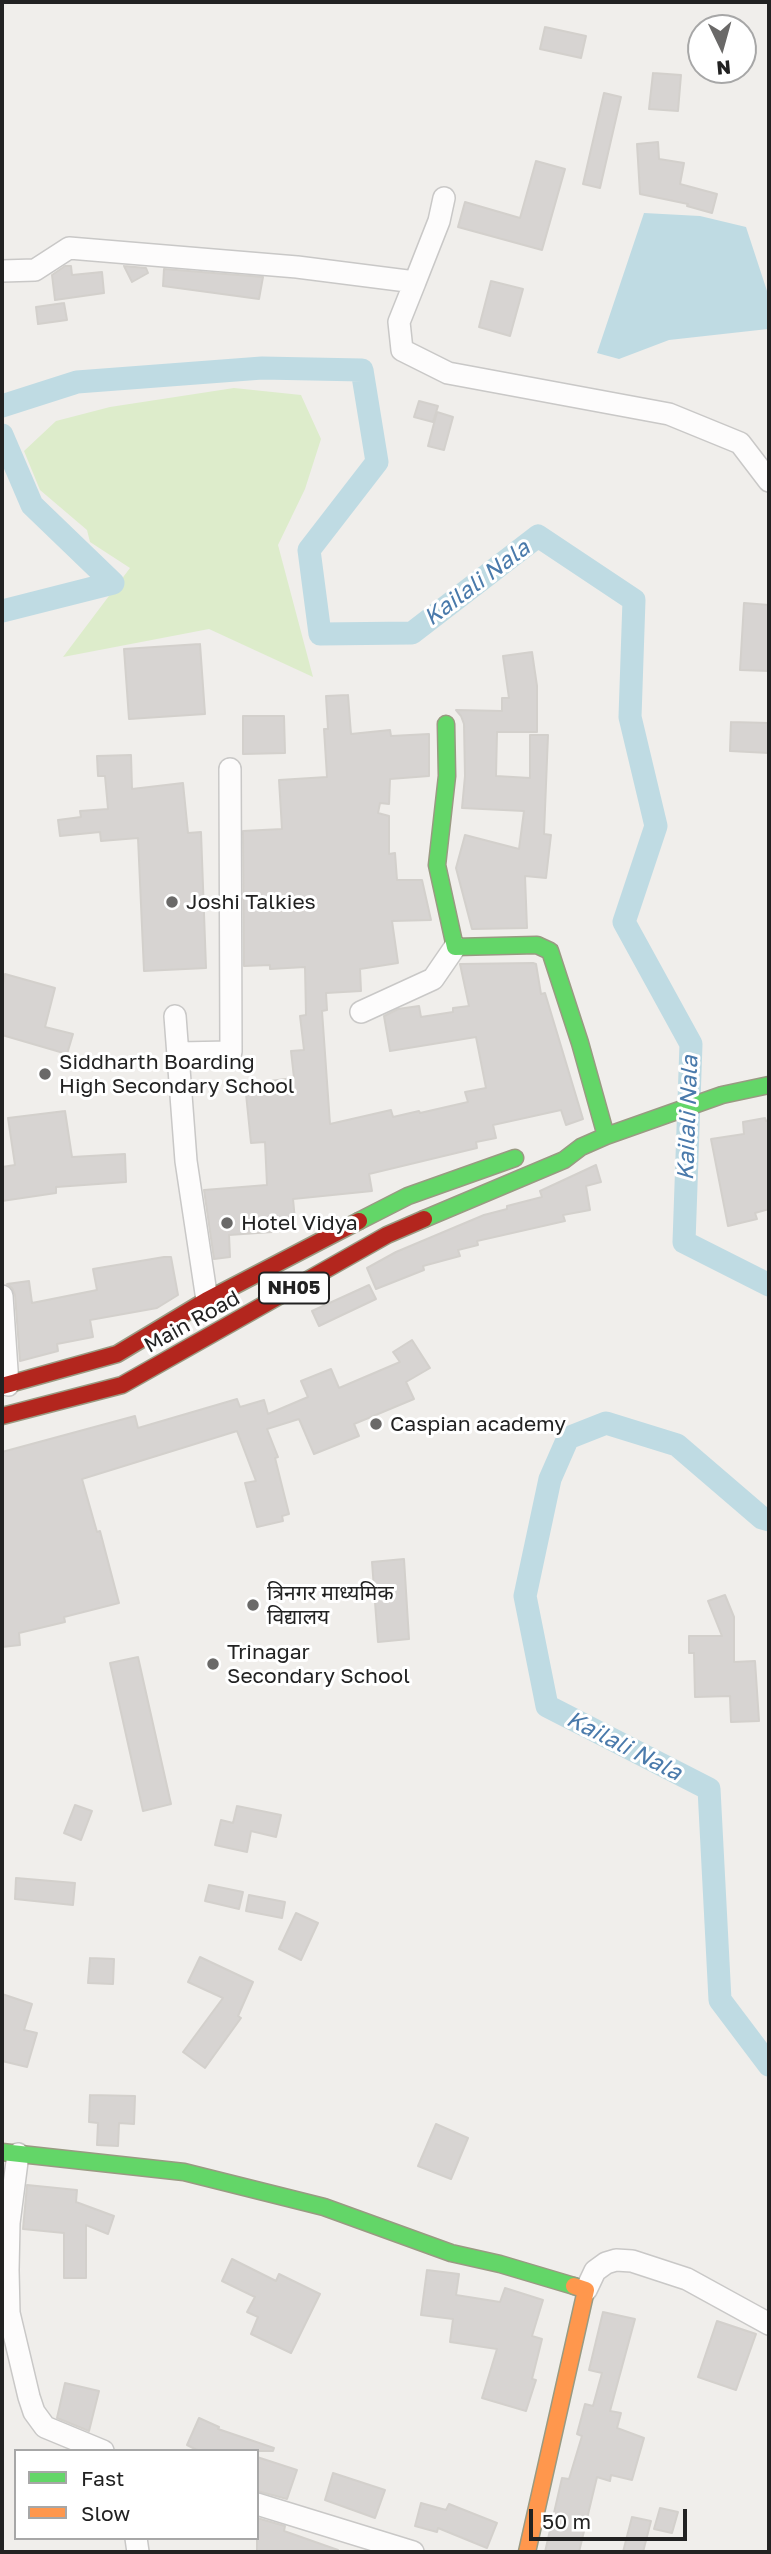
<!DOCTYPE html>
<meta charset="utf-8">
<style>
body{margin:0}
#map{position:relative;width:771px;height:2554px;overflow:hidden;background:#f0eeeb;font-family:"Golos Text",sans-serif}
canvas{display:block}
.frame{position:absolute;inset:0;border:4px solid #222;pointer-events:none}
.legend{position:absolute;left:14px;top:2449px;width:245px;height:91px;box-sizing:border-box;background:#fff;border:2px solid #a7a7a7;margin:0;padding:9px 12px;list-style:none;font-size:21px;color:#222}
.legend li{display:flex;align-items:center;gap:14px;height:35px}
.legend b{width:35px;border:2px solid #a7a7a7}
.north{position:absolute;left:687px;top:14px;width:70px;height:70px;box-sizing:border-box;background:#fff;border:2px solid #a7a7a7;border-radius:50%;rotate:175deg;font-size:19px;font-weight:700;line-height:28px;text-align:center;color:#222}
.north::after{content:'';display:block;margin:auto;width:24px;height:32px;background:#6a6968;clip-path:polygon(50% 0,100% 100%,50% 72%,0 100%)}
.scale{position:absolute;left:529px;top:2509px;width:158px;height:32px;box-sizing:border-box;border:4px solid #222;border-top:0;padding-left:9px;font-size:21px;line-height:24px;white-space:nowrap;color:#222;-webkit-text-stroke:5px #fff;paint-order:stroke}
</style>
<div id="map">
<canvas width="771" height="2554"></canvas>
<div class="frame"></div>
<ul class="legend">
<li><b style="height:9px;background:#63d668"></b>Fast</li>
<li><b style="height:9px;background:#ff974d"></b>Slow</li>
</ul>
<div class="north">N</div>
<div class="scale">50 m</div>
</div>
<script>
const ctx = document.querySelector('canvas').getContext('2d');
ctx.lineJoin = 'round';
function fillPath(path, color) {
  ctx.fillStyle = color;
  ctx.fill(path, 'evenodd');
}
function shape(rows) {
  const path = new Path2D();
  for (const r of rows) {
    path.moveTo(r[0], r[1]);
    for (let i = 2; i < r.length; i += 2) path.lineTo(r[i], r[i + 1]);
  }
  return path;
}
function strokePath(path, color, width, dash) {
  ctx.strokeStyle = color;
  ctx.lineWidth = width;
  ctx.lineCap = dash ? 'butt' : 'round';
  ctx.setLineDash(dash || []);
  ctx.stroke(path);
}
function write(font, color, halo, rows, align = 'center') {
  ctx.font = font + ' "Golos Text","Noto Sans Devanagari",sans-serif';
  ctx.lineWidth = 6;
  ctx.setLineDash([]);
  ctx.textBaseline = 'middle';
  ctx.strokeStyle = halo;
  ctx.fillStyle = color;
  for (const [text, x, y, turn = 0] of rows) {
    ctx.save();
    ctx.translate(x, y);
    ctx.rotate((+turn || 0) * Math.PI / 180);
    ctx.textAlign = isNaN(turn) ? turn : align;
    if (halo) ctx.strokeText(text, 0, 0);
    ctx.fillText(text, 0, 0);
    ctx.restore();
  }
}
const grass = shape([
 [234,388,301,395,321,439,305,489,278,545,313,677,209,629,63,657,130,568,90,542,87,530,40,490,24,451,56,421,110,407]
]);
const water = shape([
 [644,213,700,216,746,227,768,294,768,329,669,340,619,359,597,353]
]);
const canal = shape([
 [2,406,77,382,262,368,362,370,377,462,309,550,320,634,412,633,538,536,634,600,630,717,656,826,624,922,691,1044,684,1242,769,1285],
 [2,435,32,505,113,583,2,611],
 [769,1520,762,1518,677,1445,606,1423,568,1438,550,1479,525,1596,547,1706,709,1789,720,2000,769,2065]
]);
const building = shape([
 [545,27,586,36,581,58,540,49,545,27],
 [653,73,681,75,678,111,649,109,653,73],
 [604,93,621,97,600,188,583,184,604,93],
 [658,142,659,159,684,163,680,184,717,194,712,213,687,206,688,204,640,194,637,144,658,142],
 [536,161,565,169,542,250,458,227,465,202,520,218,536,161],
 [65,266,71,266,72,275,102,272,104,293,55,300,52,275,65,266],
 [124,266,146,268,148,273,132,282,124,266],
 [164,269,263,277,259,299,163,286,164,269],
 [491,281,523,289,510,336,479,327,491,281],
 [64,303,67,320,38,324,36,307,64,303],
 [419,401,438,406,433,422,414,417,419,401],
 [437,412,453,417,444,450,428,446,437,412],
 [744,603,769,605,769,671,740,670,744,603],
 [200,644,205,714,129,719,124,649,200,644],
 [532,652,537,686,537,732,497,732,496,776,530,778,530,735,548,735,544,834,551,835,546,878,525,876,527,928,472,929,456,868,465,835,519,849,524,811,462,808,465,776,464,724,461,716,456,710,502,711,502,698,509,698,503,656,532,652],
 [348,695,351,734,390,730,391,736,429,734,429,776,390,779,389,804,380,803,378,813,389,816,389,854,395,853,397,880,422,880,431,920,392,921,398,963,360,969,361,991,326,993,327,1010,322,1011,330,1124,391,1110,393,1117,419,1111,420,1113,468,1102,465,1092,486,1088,476,1037,390,1051,384,1016,398,1009,419,1006,421,1017,453,1012,453,1008,469,1006,460,964,533,963,536,964,541,994,545,993,583,1119,566,1125,561,1110,493,1125,496,1138,476,1142,477,1148,369,1174,372,1191,293,1199,295,1220,271,1223,272,1232,229,1235,230,1257,214,1259,204,1190,267,1185,265,1142,251,1143,245,1084,294,1078,291,1051,304,1050,300,1016,306,1015,305,967,270,969,270,965,244,966,243,831,282,829,279,780,327,777,324,729,328,729,326,696,348,695],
 [243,716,284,716,285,753,243,754,243,716],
 [731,722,769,723,769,753,730,751,731,722],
 [131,755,132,789,183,783,188,833,201,832,206,968,144,971,138,838,101,841,100,832,60,836,58,820,81,817,80,811,108,809,105,776,98,776,97,756,131,755],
 [5,974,55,988,45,1027,73,1034,67,1054,2,1035,2,988,5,974],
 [65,1111,72,1157,125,1154,126,1182,56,1187,56,1193,2,1201,2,1167,15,1165,8,1118,65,1111],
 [765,1118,766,1121,769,1120,769,1209,755,1213,757,1219,728,1226,711,1139,744,1134,743,1122,765,1118],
 [596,1165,601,1182,586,1186,590,1210,563,1215,565,1221,477,1241,478,1245,458,1250,460,1256,423,1266,424,1270,376,1289,367,1268,396,1252,484,1215,507,1209,507,1206,542,1197,540,1191,596,1165],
 [164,1257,171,1257,178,1295,157,1308,90,1320,93,1337,57,1344,58,1351,20,1361,15,1295,12,1288,7,1284,29,1281,32,1303,97,1290,93,1269,164,1257],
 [369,1285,376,1299,319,1326,312,1311,369,1285],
 [412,1340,430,1368,406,1382,414,1399,354,1424,359,1436,314,1454,299,1419,267,1429,278,1457,275,1458,289,1514,282,1516,283,1521,257,1527,245,1483,256,1481,237,1431,82,1479,97,1532,100,1531,119,1603,64,1617,65,1622,19,1633,20,1645,2,1647,2,1452,135,1416,138,1428,237,1399,240,1407,264,1400,268,1414,308,1397,301,1381,331,1369,339,1388,400,1362,393,1352,412,1340],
 [404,1559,409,1639,378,1642,372,1562,404,1559],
 [725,1595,734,1617,734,1662,755,1661,759,1721,731,1722,730,1696,695,1697,694,1653,689,1653,689,1636,722,1636,708,1601,725,1595],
 [138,1657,171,1804,143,1811,110,1663,138,1657],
 [75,1805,92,1811,81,1840,64,1833,75,1805],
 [237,1806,281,1815,276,1837,251,1831,247,1852,215,1845,221,1820,233,1823,237,1806],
 [16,1878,75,1883,73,1905,15,1899,16,1878],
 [209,1885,243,1892,239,1909,205,1901,209,1885],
 [249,1895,285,1902,282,1918,246,1911,249,1895],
 [296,1913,318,1923,301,1960,279,1949,296,1913],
 [200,1957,253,1982,238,2016,241,2018,205,2068,183,2052,223,1998,188,1982,200,1957],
 [90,1958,114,1959,113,1984,88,1983,90,1958],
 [2,1994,32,2004,24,2030,37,2033,27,2067,2,2061,2,1994],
 [90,2095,135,2096,134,2124,119,2123,118,2146,97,2145,98,2123,89,2122,90,2095],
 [436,2124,468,2138,451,2179,418,2166,436,2124],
 [27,2185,77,2190,76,2202,114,2216,108,2234,86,2225,86,2278,64,2278,64,2233,23,2229,27,2185],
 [232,2259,276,2281,279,2274,320,2294,291,2353,251,2334,258,2317,247,2312,255,2297,222,2281,232,2259],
 [427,2270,459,2274,456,2295,500,2302,505,2288,543,2300,532,2336,542,2339,532,2379,536,2380,526,2411,482,2398,497,2349,450,2342,453,2319,421,2315,427,2270],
 [603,2312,635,2319,610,2411,621,2413,617,2428,644,2438,632,2480,611,2475,610,2481,597,2477,579,2552,545,2552,562,2478,569,2479,582,2436,577,2434,585,2404,593,2406,602,2373,589,2370,603,2312],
 [717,2321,756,2334,736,2390,698,2377,717,2321],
 [65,2383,99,2391,89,2431,57,2418,65,2383],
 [199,2418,219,2427,218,2429,274,2448,273,2451,199,2451,187,2445,199,2418],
 [257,2457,297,2470,287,2499,257,2491,257,2457],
 [333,2473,385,2490,375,2518,325,2500,333,2473],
 [421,2503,446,2510,449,2504,497,2523,487,2548,438,2528,437,2532,415,2526,421,2503],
 [660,2508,678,2512,672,2533,654,2529,660,2508],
 [632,2517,651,2521,643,2552,623,2552,632,2517],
 [257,2518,285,2526,284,2531,338,2550,337,2552,257,2552,257,2518]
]);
const street = shape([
 [2,271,35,270,69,248,297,267,415,282,439,221,444,198],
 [415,282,399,322,402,350,448,373,669,414,740,443,769,481],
 [361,1012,433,979,455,947],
 [175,1016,186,1161,207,1300],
 [178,1053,231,1052,230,769],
 [2,1296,8,1385],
 [18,2154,9,2223,8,2270,9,2313,29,2397,34,2412,45,2427,103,2451],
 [586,2290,595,2271,606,2263,616,2260,632,2261,687,2279,769,2324],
 [257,2504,413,2552],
 [136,2538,138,2552]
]);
const fast = shape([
 [446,724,447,776,437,865,455,947,537,945,550,951,580,1043,606,1136],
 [424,1219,564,1160,581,1147,606,1136,722,1095,769,1085],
 [359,1221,408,1196,515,1158],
 [2,2152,184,2172,324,2207,451,2253,500,2264,574,2286]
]);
const slow = shape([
 [527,2552,586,2290,574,2286]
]);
const jam = shape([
 [2,1386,117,1354,207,1300,359,1221],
 [2,1416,122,1385,387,1235,424,1219]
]);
const markers = [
 [172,902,7,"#6a6968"],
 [45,1074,7,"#6a6968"],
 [227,1223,7,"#6a6968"],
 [376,1424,7,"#6a6968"],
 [253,1605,7,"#6a6968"],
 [213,1664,7,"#6a6968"]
];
const shields = [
 [294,1288,70]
];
const shieldNames = [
 ["NH05",294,1288]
];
const poiNames = [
 ["Joshi Talkies",186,902],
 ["Siddharth Boarding",59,1062],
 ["High Secondary School",59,1086],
 ["Hotel Vidya",241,1223],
 ["Caspian academy",390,1424],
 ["त्रिनगर माध्यमिक",267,1593],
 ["विद्यालय",267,1617],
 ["Trinagar",227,1652],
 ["Secondary School",227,1676]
];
const streetNames = [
 ["Main Road",192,1322,-29]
];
const waterNames = [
 ["Kailali Nala",477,583,-37],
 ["Kailali Nala",688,1118,-88],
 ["Kailali Nala",624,1746,27]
];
fillPath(grass, '#ddeccb');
fillPath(water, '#bfdbe3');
strokePath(canal, '#bfdbe3', 23);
fillPath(building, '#d7d4d2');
strokePath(building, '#d3d0cc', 2);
strokePath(street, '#c9c8c7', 24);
strokePath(fast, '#999a82', 19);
strokePath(slow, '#999a82', 19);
strokePath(jam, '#999a82', 19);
strokePath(street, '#fdfcfc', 21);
strokePath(fast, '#63d668', 16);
strokePath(slow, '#ff974d', 16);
strokePath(jam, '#b3261e', 16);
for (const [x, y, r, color] of markers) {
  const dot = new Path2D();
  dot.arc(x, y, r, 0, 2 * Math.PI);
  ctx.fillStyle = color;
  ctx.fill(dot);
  strokePath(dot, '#fff', 2.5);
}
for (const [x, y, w] of shields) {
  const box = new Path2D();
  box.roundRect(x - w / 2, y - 15.5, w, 31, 5);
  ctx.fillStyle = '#fff';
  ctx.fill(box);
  strokePath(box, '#222', 2);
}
write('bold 19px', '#222', null, shieldNames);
write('21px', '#222', '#fff', poiNames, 'left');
write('21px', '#222', '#fff', streetNames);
write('italic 23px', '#4a7aab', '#fff', waterNames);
</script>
